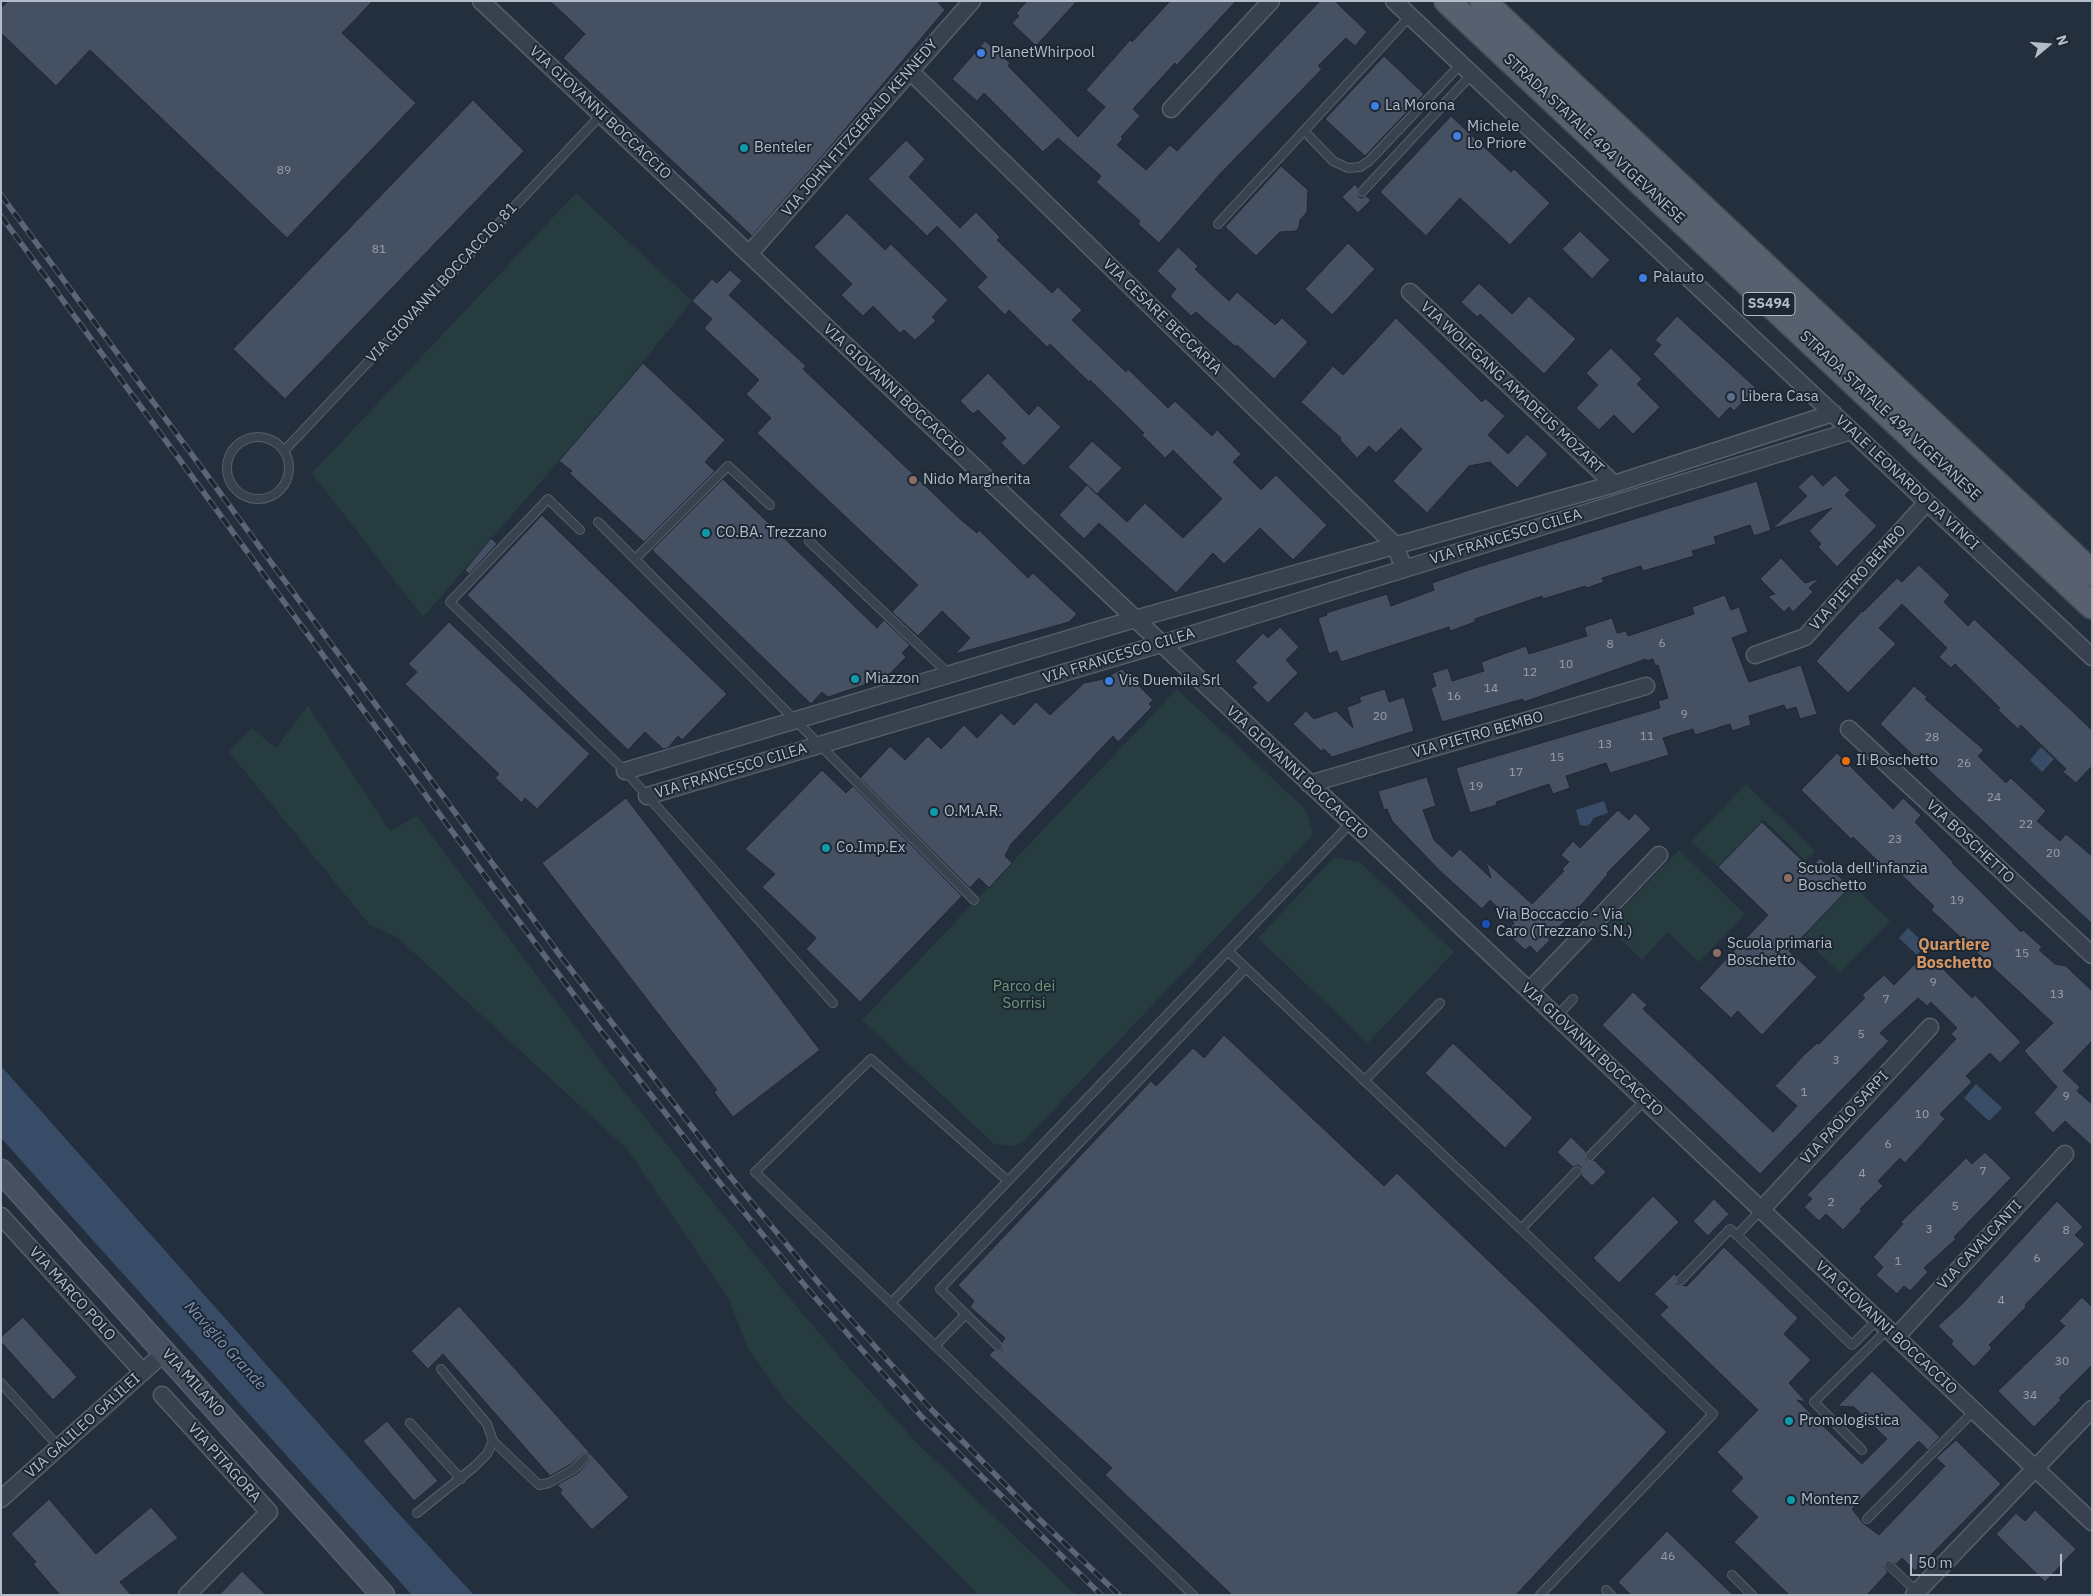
<!DOCTYPE html>
<style>
body{margin:0}
#map{position:relative;width:2093px;height:1596px;overflow:hidden;background:#242f3e;font-family:"IBM Plex Sans",sans-serif}
canvas{display:block}
.frame{position:absolute;inset:0;border:2px solid #b4bcc9;pointer-events:none}
.north{position:absolute;left:2023px;top:20px;width:50px;height:50px;-webkit-text-stroke:4px #1d2633;paint-order:stroke;rotate:72deg;font-size:14px;font-weight:700;line-height:20px;text-align:center;color:#b4bcc9}
.north::after{content:'';display:block;margin:auto;width:18px;height:22px;background:#b4bcc9;clip-path:polygon(50% 0,100% 100%,50% 72%,0 100%)}
.scale{position:absolute;left:1910px;top:1554px;width:152px;height:22px;box-sizing:border-box;border:2px solid #b4bcc9;border-top:0;padding-left:6px;font-size:15px;line-height:18px;white-space:nowrap;color:#b4bcc9;-webkit-text-stroke:4px #1d2633;paint-order:stroke}
</style>
<div id="map">
<canvas width="2093" height="1596"></canvas>
<div class="frame"></div>
<div class="north">N</div>
<div class="scale">50 m</div>
</div>
<script>
const ctx = document.querySelector('canvas').getContext('2d');
ctx.lineJoin = 'round';
function fillPath(path, color) {
  ctx.fillStyle = color;
  ctx.fill(path, 'evenodd');
}
function shape(rows) {
  const path = new Path2D();
  for (const r of rows) {
    if (r.length === 3) {
      path.moveTo(r[0] + r[2], r[1]);
      path.arc(r[0], r[1], r[2], 0, 2 * Math.PI);
      continue;
    }
    path.moveTo(r[0], r[1]);
    for (let i = 2; i < r.length; i += 2) path.lineTo(r[i], r[i + 1]);
  }
  return path;
}
function strokePath(path, color, width, dash) {
  ctx.strokeStyle = color;
  ctx.lineWidth = width;
  ctx.lineCap = dash ? 'butt' : 'round';
  ctx.setLineDash(dash || []);
  ctx.stroke(path);
}
function write(font, color, halo, rows, align = 'center') {
  ctx.font = font + ' "IBM Plex Sans",sans-serif';
  ctx.lineWidth = 4;
  ctx.setLineDash([]);
  ctx.textBaseline = 'middle';
  ctx.strokeStyle = halo;
  ctx.fillStyle = color;
  for (const [text, x, y, turn = 0] of rows) {
    ctx.save();
    ctx.translate(x, y);
    ctx.rotate((+turn || 0) * Math.PI / 180);
    ctx.textAlign = isNaN(turn) ? turn : align;
    if (halo) ctx.strokeText(text, 0, 0);
    ctx.fillText(text, 0, 0);
    ctx.restore();
  }
}
const green = shape([
 [576,193,692,301,613,399,423,617,312,473],
 [1177,689,1306,810,1313,835,1024,1141,1013,1146,994,1144,862,1020],
 [308,706,390,831,417,816,607,1070,797,1307,856,1376,917,1443,1076,1595,979,1595,784,1399,747,1347,729,1299,627,1149,398,938,369,924,229,752,252,728,276,748],
 [1746,784,1815,851,1806,861,1764,820,1718,867,1691,841],
 [1679,850,1745,914,1699,962,1668,932,1642,960,1606,926],
 [1334,857,1361,863,1454,952,1368,1043,1258,938],
 [1853,885,1890,921,1840,973,1802,937]
]);
const water = shape([
 [2041,747,2054,759,2042,772,2030,760],
 [1604,801,1608,813,1593,818,1591,823,1587,826,1580,825,1576,810],
 [1908,928,1926,945,1917,955,1899,938],
 [1,1066,398,1513,474,1595,412,1595,1,1138],
 [1976,1084,2002,1108,1989,1121,1964,1098]
]);
const building = shape([
 [8,1,373,1,342,33,416,103,287,238,90,50,56,86,1,33,1,8,8,1],
 [550,1,937,1,945,10,830,147,752,236,563,58,585,34,550,1],
 [1027,1,1077,1,1036,46,1012,23,1019,16,1016,13,1027,1],
 [1170,1,1236,1,1177,65,1175,63,1133,109,1140,116,1121,137,1123,139,1117,145,1146,170,1170,145,1177,151,1320,1,1335,1,1367,32,1355,46,1346,38,1318,66,1322,69,1219,175,1159,243,1138,224,1140,221,1096,182,1101,176,1058,138,1043,152,984,93,977,101,952,79,985,41,1010,63,1008,66,1078,137,1105,107,1086,90,1130,40,1132,42,1170,1],
 [1384,56,1424,94,1365,156,1325,119,1384,56],
 [473,100,524,151,285,399,233,349,473,100],
 [1451,116,1511,172,1514,169,1550,203,1510,245,1460,198,1426,236,1380,192,1451,116],
 [906,140,925,159,909,177,960,228,976,212,1000,237,997,240,1052,293,1058,287,1082,310,1072,320,1126,372,1128,369,1168,408,1175,401,1212,436,1217,430,1241,454,1233,462,1261,490,1276,475,1327,525,1293,560,1260,528,1224,564,1213,553,1176,593,1099,523,1084,539,1059,515,1087,485,1127,522,1145,503,1183,538,1222,499,1173,450,1165,458,1142,435,1144,433,1090,380,1089,382,1050,344,1047,347,1009,310,1005,315,977,287,987,277,937,226,927,236,868,179,906,140],
 [1281,166,1308,190,1307,212,1300,220,1299,227,1296,231,1280,232,1256,256,1225,227,1281,166],
 [1355,184,1358,188,1358,196,1361,198,1366,196,1371,200,1358,213,1342,197,1355,184],
 [847,213,885,250,891,244,948,300,932,317,936,321,915,340,904,330,900,333,873,306,863,316,841,295,852,284,814,247,847,213],
 [1580,231,1610,260,1592,279,1562,249,1580,231],
 [1348,243,1375,269,1332,315,1305,289,1348,243],
 [1178,247,1198,266,1195,269,1229,301,1237,292,1275,325,1282,318,1308,342,1274,379,1237,345,1236,347,1196,312,1191,316,1170,296,1176,289,1157,271,1178,247],
 [730,270,742,281,729,295,806,366,803,369,960,519,977,533,979,530,1028,578,1033,573,1077,614,1069,622,955,654,970,638,942,611,918,636,892,612,918,585,757,433,771,418,746,394,759,380,704,328,712,319,692,301,712,279,717,283,730,270],
 [1479,283,1512,314,1529,296,1576,339,1544,374,1480,314,1477,317,1461,302,1479,283],
 [1677,316,1756,388,1734,411,1730,407,1719,419,1653,354,1661,345,1655,340,1677,316],
 [1396,318,1482,402,1485,398,1505,416,1488,435,1508,454,1527,434,1548,454,1517,488,1490,462,1469,466,1427,513,1393,481,1422,449,1401,428,1376,453,1369,446,1357,458,1340,440,1341,438,1301,402,1333,366,1343,375,1396,318],
 [1611,348,1642,379,1637,384,1660,407,1633,434,1614,415,1599,430,1576,408,1598,385,1586,373,1611,348],
 [643,363,725,440,705,462,715,471,644,542,569,473,572,471,559,461,643,363],
 [988,373,1029,415,1038,405,1061,427,1024,466,1001,443,1006,438,978,410,973,414,960,401,988,373],
 [1092,441,1122,468,1097,494,1068,467,1092,441],
 [1812,474,1823,486,1835,475,1850,490,1845,495,1877,526,1837,567,1818,547,1821,544,1809,531,1832,508,1772,529,1807,496,1798,487,1812,474],
 [723,479,877,628,884,620,910,645,902,653,906,657,882,682,879,680,828,697,822,692,811,704,652,550,723,479],
 [1757,481,1771,530,1754,536,1750,525,1714,537,1716,544,1692,551,1694,556,1643,571,1641,566,1602,578,1604,582,1586,588,1585,586,1543,599,1542,596,1475,619,1475,622,1450,631,1449,627,1341,662,1337,651,1329,654,1318,618,1327,615,1326,613,1387,594,1391,606,1434,590,1432,583,1472,569,1757,481],
 [542,515,727,694,682,740,678,736,668,748,663,749,645,732,628,750,467,595,542,515],
 [491,538,497,544,469,574,465,570,491,538],
 [1781,558,1805,583,1820,578,1809,588,1813,592,1793,612,1789,607,1784,612,1768,596,1775,594,1760,579,1781,558],
 [1919,565,1950,595,1944,602,1968,626,1974,619,2092,730,2092,766,2076,783,2063,772,2066,769,2021,725,2018,729,1998,710,2000,708,1955,664,1951,668,1939,657,1947,648,1902,604,1879,628,1896,644,1848,693,1816,661,1862,611,1863,612,1897,578,1902,582,1919,565],
 [1725,595,1731,610,1739,607,1748,632,1732,638,1749,682,1801,665,1817,714,1800,719,1796,707,1786,710,1784,705,1749,716,1751,725,1732,731,1730,724,1695,735,1693,729,1663,738,1669,755,1610,773,1606,763,1566,776,1570,788,1553,794,1549,784,1496,802,1497,805,1470,813,1456,768,1660,708,1658,701,1668,698,1658,665,1655,666,1653,659,1646,661,1646,659,1524,702,1523,699,1442,722,1431,688,1436,686,1432,673,1448,668,1452,681,1484,671,1481,662,1526,646,1529,654,1587,636,1584,627,1612,618,1617,633,1626,631,1628,636,1694,614,1692,607,1725,595],
 [449,622,590,754,537,809,525,798,522,803,495,778,499,774,405,684,417,672,408,664,449,622],
 [1280,627,1299,647,1286,660,1298,673,1268,703,1252,687,1257,683,1235,661,1263,633,1268,638,1280,627],
 [1122,669,1153,700,1149,704,1152,707,1118,742,1113,736,1011,844,1005,856,1012,863,989,888,979,878,970,888,860,778,890,746,905,760,928,736,941,749,964,725,977,738,1001,713,1014,725,1036,702,1050,715,1084,683,1103,679,1122,669],
 [1914,686,1927,697,1925,699,1984,750,1978,756,2006,783,2011,778,2046,811,2037,821,2060,841,2066,834,2092,856,2092,924,1880,724,1914,686],
 [1385,689,1389,702,1404,697,1414,731,1332,757,1324,749,1321,751,1293,724,1306,711,1314,719,1336,711,1353,728,1347,707,1361,702,1359,697,1385,689],
 [1837,753,1893,809,1903,798,1921,815,1915,822,1953,862,1952,863,2021,932,2023,930,2042,947,2039,950,2055,964,2066,966,2092,991,2092,1041,2063,1071,2080,1087,2077,1091,2092,1104,2092,1146,2065,1121,2053,1133,2034,1113,2057,1087,2024,1051,2053,1023,1931,910,1934,906,1892,866,1888,871,1853,837,1851,839,1801,790,1837,753],
 [822,770,846,793,853,786,962,896,860,1002,806,949,816,938,762,887,775,874,745,849,822,770],
 [1427,777,1436,806,1423,810,1434,840,1452,857,1460,849,1491,878,1486,862,1532,904,1564,871,1562,869,1569,862,1561,855,1573,841,1580,848,1618,810,1629,820,1635,813,1651,829,1607,873,1608,874,1583,903,1548,938,1550,940,1537,953,1530,946,1525,950,1506,932,1514,923,1490,900,1482,909,1440,871,1392,821,1387,809,1384,810,1378,791,1427,777],
 [626,798,820,1050,733,1117,714,1092,717,1090,542,863,626,798],
 [1762,822,1810,868,1820,858,1850,887,1789,951,1817,977,1762,1035,1738,1011,1731,1018,1699,988,1768,915,1718,867,1762,822],
 [1921,958,1928,966,1934,960,1972,998,1975,995,2021,1042,2000,1063,1990,1053,1966,1076,1972,1082,1940,1114,1945,1119,1905,1163,1900,1158,1878,1181,1883,1186,1860,1209,1862,1210,1843,1230,1826,1214,1819,1221,1804,1207,1812,1199,1807,1195,1956,1039,1951,1034,1957,1028,1931,1002,1927,1006,1918,998,1880,1033,1889,1041,1760,1174,1602,1025,1633,992,1647,1005,1643,1009,1773,1132,1797,1106,1775,1086,1805,1054,1817,1043,1819,1044,1865,998,1862,995,1884,975,1894,985,1921,958],
 [1224,1035,1384,1186,1397,1173,1667,1432,1516,1595,1232,1595,1105,1475,1112,1468,989,1355,994,1350,1002,1350,1002,1342,1005,1338,970,1307,974,1301,958,1285,1151,1081,1156,1086,1193,1048,1204,1058,1224,1035],
 [1453,1043,1533,1118,1505,1148,1425,1073,1453,1043],
 [1571,1137,1586,1152,1586,1160,1594,1160,1606,1172,1592,1186,1581,1175,1581,1167,1578,1165,1573,1167,1557,1152,1571,1137],
 [1985,1152,2011,1178,1954,1237,1956,1239,1924,1268,1928,1272,1910,1291,1904,1286,1897,1294,1876,1275,1883,1267,1873,1257,1903,1224,1901,1222,1966,1158,1972,1164,1985,1152],
 [1653,1196,1679,1222,1619,1283,1593,1258,1653,1196],
 [1714,1199,1729,1214,1708,1236,1693,1221,1714,1199],
 [2057,1201,2083,1227,2075,1235,2085,1244,2025,1305,2026,1307,1989,1345,1992,1348,1974,1367,1951,1344,1953,1341,1938,1326,1962,1304,2057,1201],
 [1724,1247,1798,1318,1784,1334,1811,1360,1789,1383,1806,1402,1797,1400,1862,1464,1887,1439,1854,1407,1838,1406,1872,1371,1940,1437,1928,1450,1919,1441,1852,1509,1863,1523,1879,1535,1945,1466,1936,1458,1956,1440,2001,1484,1915,1571,1902,1558,1896,1564,1888,1560,1884,1566,1888,1572,1867,1595,1789,1595,1734,1542,1758,1517,1731,1491,1743,1478,1717,1452,1758,1410,1660,1315,1668,1307,1654,1294,1674,1274,1677,1276,1677,1284,1687,1286,1724,1247],
 [2082,1297,2092,1307,2092,1365,2059,1398,2061,1400,2034,1427,1998,1391,2065,1326,2059,1321,2082,1297],
 [459,1306,629,1497,592,1530,560,1493,562,1490,557,1485,578,1473,590,1460,589,1454,583,1453,571,1464,550,1476,443,1354,428,1369,411,1351,459,1306],
 [23,1317,77,1377,53,1400,1,1342,1,1337,23,1317],
 [387,1421,438,1481,414,1501,363,1441,387,1421],
 [49,1499,96,1554,151,1507,178,1538,120,1582,131,1595,60,1595,33,1564,36,1562,11,1534,49,1499],
 [2035,1510,2076,1549,2045,1582,1996,1534,2016,1513,2025,1521,2035,1510],
 [1667,1531,1733,1595,1631,1595,1618,1582,1667,1531],
 [242,1571,266,1595,219,1595,242,1571]
]);
const lane = shape([
 [1309,136,1333,161,1348,168,1360,167,1369,161,1461,64],
 [1362,192,1472,74],
 [1218,224,1410,16],
 [258,468,31],
 [284,451,601,115],
 [598,522,974,900],
 [580,530,548,499,450,602,625,771,833,1003],
 [809,541,949,674],
 [635,559,728,466,770,505],
 [1228,951,1521,1229],
 [1556,1017,1573,999],
 [1364,1081,1440,1003],
 [1590,1156,1645,1100],
 [1008,1181,871,1059,755,1172,891,1303,1008,1181,1351,823],
 [1761,1210,1737,1235,1852,1345,1877,1320],
 [1681,1280,1730,1229,1737,1235],
 [891,1303,1193,1595],
 [935,1346,966,1314],
 [998,1346,940,1289,1246,968],
 [1,1383,59,1447],
 [410,1423,461,1479],
 [493,1441,539,1485,549,1483,574,1469,585,1458],
 [1862,1450,1814,1402,1887,1330],
 [417,1513,474,1467,487,1454,493,1441,487,1424,441,1369],
 [1867,1519,1974,1411],
 [1889,1565,1917,1592],
 [1732,1575,1752,1595],
 [1606,1590,1611,1595],
 [1540,1595,1713,1414,1521,1229,1577,1171]
]);
const street = shape([
 [481,1,2092,1522],
 [1394,1,2092,657],
 [911,72,1395,545,1404,569],
 [1171,109,1271,1],
 [749,254,972,1],
 [1410,292,1614,484],
 [1755,655,1805,637,1927,502],
 [1849,729,2092,955],
 [625,771,1135,619,1614,484,1833,413],
 [1309,784,1646,686],
 [647,796,1161,644,1851,431],
 [1529,991,1659,855],
 [1761,1210,1930,1027],
 [1,1216,143,1372],
 [1896,1337,2065,1154],
 [162,1395,269,1512,187,1595],
 [1,1499,165,1352],
 [1914,1595,2092,1409]
]);
const secondary = shape([
 [1,1171,383,1595]
]);
const primary = shape([
 [1447,1,2092,606],
 [1483,1,2092,573]
]);
const rail = shape([
 [1,195,559,954,729,1175,822,1287,930,1408,1039,1519,1119,1595],
 [1,216,482,872,598,1027,720,1183,812,1294,922,1417,1101,1595]
]);
const markers = [
 [981,53,5,"#3f7fe0"],
 [1375,106,5,"#3f7fe0"],
 [1457,136,5,"#3f7fe0"],
 [744,148,5,"#0f9aa8"],
 [1643,278,5,"#3f7fe0"],
 [1731,397,5,"#5c6f8a"],
 [913,480,5,"#8d6e63"],
 [706,533,5,"#0f9aa8"],
 [855,679,5,"#0f9aa8"],
 [1109,681,5,"#3f7fe0"],
 [1846,761,5,"#e8710a"],
 [934,812,5,"#0f9aa8"],
 [826,848,5,"#0f9aa8"],
 [1788,878,5,"#8d6e63"],
 [1486,924,5,"#1a4fb4"],
 [1717,953,5,"#8d6e63"],
 [1789,1421,5,"#0f9aa8"],
 [1791,1500,5,"#0f9aa8"]
];
const numberNames = [
 ["89",284,171],
 ["81",379,250],
 ["6",1662,644],
 ["8",1610,645],
 ["10",1566,665],
 ["12",1530,673],
 ["14",1491,689],
 ["16",1454,697],
 ["9",1684,715],
 ["20",1380,717],
 ["11",1647,737],
 ["28",1932,738],
 ["13",1605,745],
 ["15",1557,758],
 ["26",1964,764],
 ["17",1516,773],
 ["19",1476,787],
 ["24",1994,798],
 ["22",2026,825],
 ["23",1895,840],
 ["20",2053,854],
 ["19",1957,901],
 ["15",2022,954],
 ["9",1933,983],
 ["13",2057,995],
 ["7",1886,1000],
 ["5",1861,1035],
 ["3",1836,1061],
 ["1",1804,1093],
 ["9",2066,1097],
 ["10",1922,1115],
 ["6",1888,1145],
 ["7",1983,1172],
 ["4",1862,1174],
 ["2",1831,1203],
 ["5",1955,1207],
 ["3",1929,1230],
 ["8",2066,1231],
 ["6",2037,1259],
 ["1",1898,1262],
 ["4",2001,1301],
 ["30",2062,1362],
 ["34",2030,1396],
 ["46",1668,1557]
];
const shields = [
 [1769,304,52]
];
const shieldNames = [
 ["SS494",1769,304]
];
const poiNames = [
 ["PlanetWhirpool",991,53],
 ["La Morona",1385,106],
 ["Michele",1467,127],
 ["Lo Priore",1467,144],
 ["Benteler",754,148],
 ["Palauto",1653,278],
 ["Libera Casa",1741,397],
 ["Nido Margherita",923,480],
 ["CO.BA. Trezzano",716,533],
 ["Miazzon",865,679],
 ["Vis Duemila Srl",1119,681],
 ["Il Boschetto",1856,761],
 ["O.M.A.R.",944,812],
 ["Co.Imp.Ex",836,848],
 ["Scuola dell'infanzia",1798,869],
 ["Boschetto",1798,886],
 ["Via Boccaccio - Via",1496,915],
 ["Caro (Trezzano S.N.)",1496,932],
 ["Scuola primaria",1727,944],
 ["Boschetto",1727,961],
 ["Promologistica",1799,1421],
 ["Montenz",1801,1500]
];
const streetNames = [
 ["VIA GIOVANNI BOCCACCIO",600,113,43],
 ["VIA JOHN FITZGERALD KENNEDY",860,128,-49],
 ["STRADA STATALE 494 VIGEVANESE",1594,139,43],
 ["VIA GIOVANNI BOCCACCIO, 81",442,283,-47],
 ["VIA CESARE BECCARIA",1162,317,44],
 ["VIA WOLFGANG AMADEUS MOZART",1512,388,43],
 ["VIA GIOVANNI BOCCACCIO",894,391,43],
 ["STRADA STATALE 494 VIGEVANESE",1890,416,43],
 ["VIALE LEONARDO DA VINCI",1907,483,43],
 ["VIA FRANCESCO CILEA",1506,537,-17],
 ["VIA PIETRO BEMBO",1858,578,-48],
 ["VIA FRANCESCO CILEA",1119,656,-17],
 ["VIA PIETRO BEMBO",1478,735,-16],
 ["VIA FRANCESCO CILEA",731,771,-17],
 ["VIA GIOVANNI BOCCACCIO",1297,773,43],
 ["VIA BOSCHETTO",1970,842,43],
 ["VIA GIOVANNI BOCCACCIO",1592,1050,43],
 ["VIA PAOLO SARPI",1845,1118,-47],
 ["VIA CAVALCANTI",1980,1245,-47],
 ["VIA MARCO POLO",72,1294,48],
 ["VIA GIOVANNI BOCCACCIO",1886,1328,43],
 ["VIA MILANO",193,1383,48],
 ["VIA GALILEO GALILEI",83,1426,-42],
 ["VIA PITAGORA",224,1463,48]
];
const parkNames = [
 ["Parco dei",1024,987],
 ["Sorrisi",1024,1004]
];
const neighbourhoodNames = [
 ["Quartiere",1954,945],
 ["Boschetto",1954,963]
];
const waterNames = [
 ["Naviglio Grande",225,1346,48]
];
fillPath(green, '#263c3f');
fillPath(water, '#394c67');
fillPath(building, '#455162');
strokePath(building, '#1f2835', 1);
strokePath(lane, '#565f6c', 10);
strokePath(street, '#565f6c', 19);
strokePath(secondary, '#565f6c', 25);
strokePath(primary, '#414a57', 28);
strokePath(lane, '#38414e', 8);
strokePath(street, '#38414e', 16);
strokePath(secondary, '#465061', 22);
strokePath(primary, '#56606e', 25);
strokePath(rail, '#5a6575', 5.5);
strokePath(rail, '#1d2633', 4, [11]);
for (const [x, y, r, color] of markers) {
  const dot = new Path2D();
  dot.arc(x, y, r, 0, 2 * Math.PI);
  ctx.fillStyle = color;
  ctx.fill(dot);
  strokePath(dot, '#1d2633', 2);
}
write('12px', '#98a1af', null, numberNames);
for (const [x, y, w] of shields) {
  const box = new Path2D();
  box.roundRect(x - w / 2, y - 11.5, w, 23, 4);
  ctx.fillStyle = '#1d2633';
  ctx.fill(box);
  strokePath(box, '#b4bcc9', 1);
}
write('bold 14px', '#b4bcc9', null, shieldNames);
write('15px', '#b4bcc9', '#1d2633', poiNames, 'left');
write('15px', '#b4bcc9', '#1d2633', streetNames);
write('15px', '#6b9a76', '#1d2633', parkNames);
write('bold 16px', '#d59563', '#1d2633', neighbourhoodNames);
write('italic 16px', '#7c92b1', '#1d2633', waterNames);
</script>
